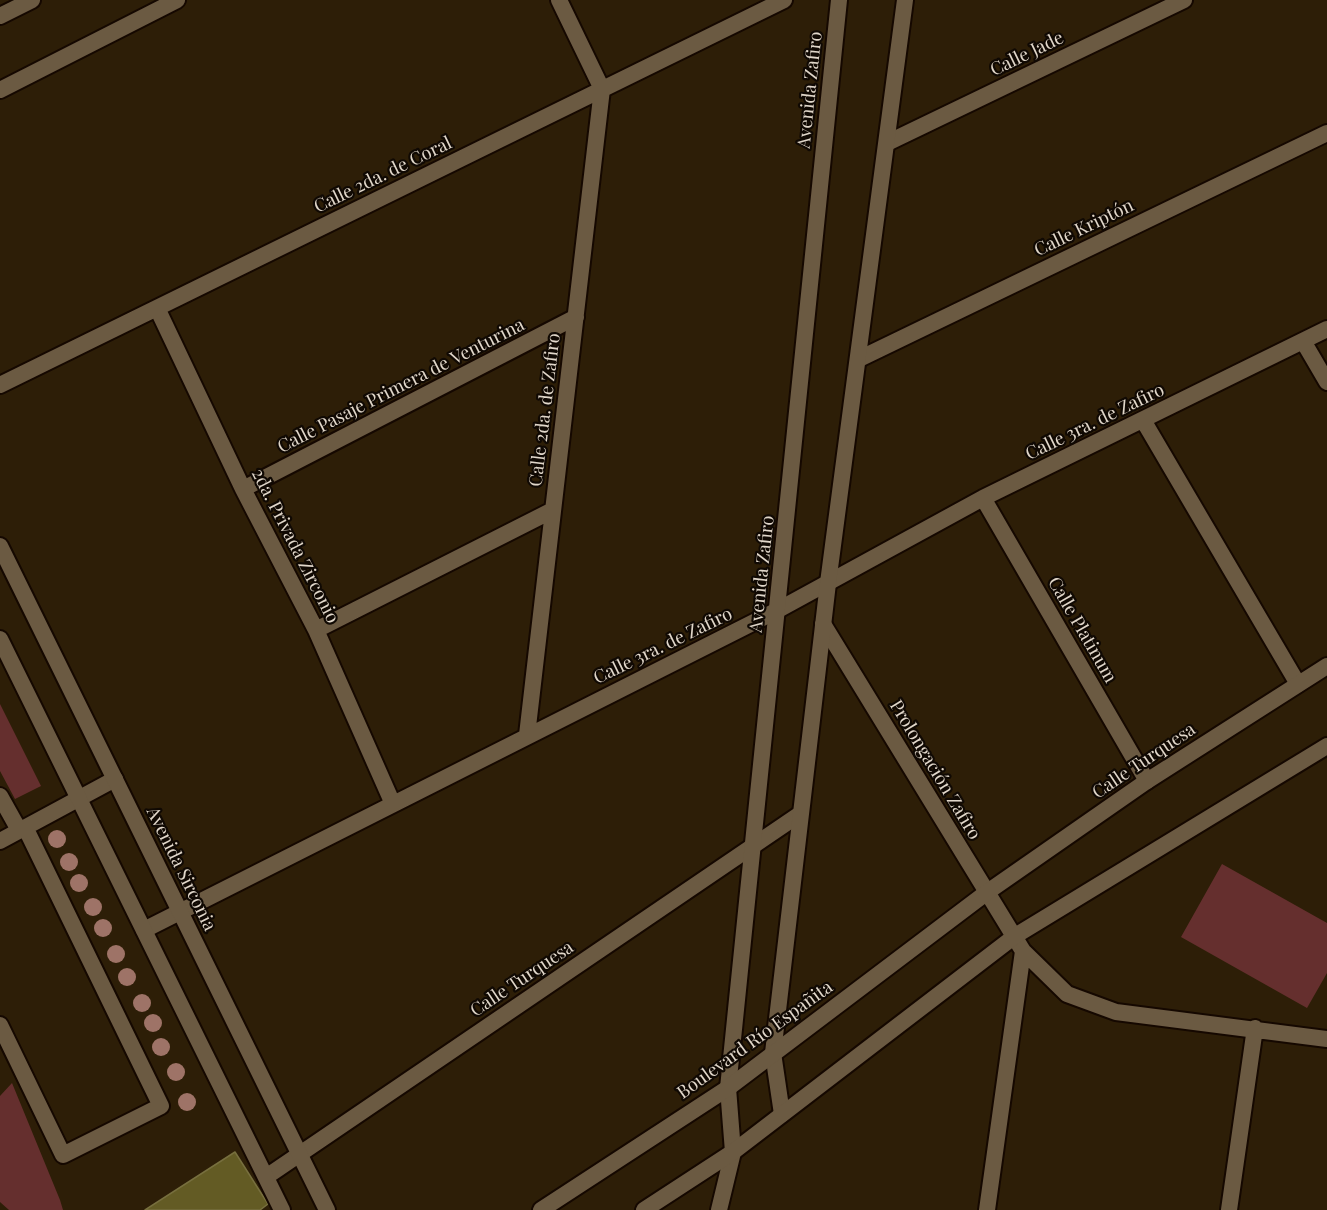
<!DOCTYPE html>
<meta charset="utf-8">
<style>
body{margin:0}
canvas{display:block;background:#2d1e07}
</style>
<canvas width="1327" height="1210"></canvas>
<script>
const ctx = document.querySelector('canvas').getContext('2d');
ctx.lineJoin = 'round';
function fillPath(path, color) {
  ctx.fillStyle = color;
  ctx.fill(path, 'evenodd');
}
function shape(rows) {
  const path = new Path2D();
  for (const r of rows) {
    path.moveTo(r[0], r[1]);
    for (let i = 2; i < r.length; i += 2) path.lineTo(r[i], r[i + 1]);
  }
  return path;
}
function strokePath(path, color, width, dash) {
  ctx.strokeStyle = color;
  ctx.lineWidth = width;
  ctx.lineCap = dash ? 'butt' : 'round';
  ctx.setLineDash(dash || []);
  ctx.stroke(path);
}
function write(font, color, halo, rows, align = 'center') {
  ctx.font = font + ' "Playfair Display",serif';
  ctx.lineWidth = 4.5;
  ctx.setLineDash([]);
  ctx.textBaseline = 'middle';
  ctx.strokeStyle = halo;
  ctx.fillStyle = color;
  for (const [text, x, y, turn = 0] of rows) {
    ctx.save();
    ctx.translate(x, y);
    ctx.rotate((+turn || 0) * Math.PI / 180);
    ctx.textAlign = isNaN(turn) ? turn : align;
    if (halo) ctx.strokeText(text, 0, 0);
    ctx.fillText(text, 0, 0);
    ctx.restore();
  }
}
const green = shape([
 [0,704,41,786,15,799,0,771],
 [1222,864,1327,923,1327,973,1307,1008,1181,937],
 [12,1083,60,1200,63,1210,9,1210,0,1202,0,1096]
]);
const building = shape([
 [235,1152,268,1204,260,1210,145,1210,235,1152]
]);
const service = shape([
 [0,796,19,830],
 [0,841,115,779],
 [0,1025,63,1155,161,1106,26,829]
]);
const minor = shape([
 [887,143,1184,0],
 [157,308,243,489,316,630,393,804],
 [1303,341,1327,382],
 [859,359,1327,133],
 [0,385,784,0],
 [1143,420,1298,684],
 [243,489,576,317],
 [983,498,1147,781],
 [823,624,1023,951,987,1210],
 [316,630,553,510],
 [527,735,602,89,559,0],
 [144,930,778,610,983,498,1327,329],
 [1023,951,1067,994,1116,1012,1327,1039],
 [266,1177,800,814],
 [719,1210,733,1152],
 [1229,1210,1255,1028]
]);
const tertiary = shape([
 [0,16,32,0],
 [0,90,177,0],
 [0,546,327,1210],
 [0,639,282,1210],
 [782,1114,773,1053,828,583,905,0],
 [733,1152,728,1088,839,0]
]);
const secondary = shape([
 [541,1210,728,1088,986,893,1147,781,1327,666],
 [644,1210,733,1152,1015,936,1327,746]
]);
const trees = [
 [57,839],
 [69,862],
 [79,883],
 [93,907],
 [103,928],
 [116,954],
 [127,977],
 [142,1003],
 [153,1023],
 [161,1047],
 [176,1072],
 [187,1102]
];
const streetNames = [
 ["Calle Jade",1027,54,-26],
 ["Avenida Zafiro",810,90,-84],
 ["Calle 2da. de Coral",383,175,-26],
 ["Calle Kriptón",1084,228,-26],
 ["Calle Pasaje Primera de Venturina",401,386,-27],
 ["Calle 2da. de Zafiro",545,410,-83],
 ["Calle 3ra. de Zafiro",1095,422,-26],
 ["2da. Privada Zirconio",295,546,63],
 ["Avenida Zafiro",762,574,-84],
 ["Calle Platinum",1082,630,60],
 ["Calle 3ra. de Zafiro",663,646,-26],
 ["Calle Turquesa",1144,761,-34],
 ["Prolongación Zafiro",935,770,59],
 ["Avenida Sirconia",181,869,64],
 ["Calle Turquesa",522,979,-34],
 ["Boulevard Río Españita",755,1040,-36]
];
fillPath(green, '#652f2e');
fillPath(building, '#635b24');
strokePath(building, '#776f3e', 1.5);
strokePath(service, '#150800', 20);
strokePath(minor, '#150800', 20);
strokePath(tertiary, '#150800', 20);
strokePath(secondary, '#150800', 20);
strokePath(service, '#6b5a42', 16);
strokePath(minor, '#6b5a42', 16);
strokePath(tertiary, '#6b5a42', 16);
strokePath(secondary, '#6b5a42', 16);
ctx.fillStyle = '#9e7367';
for (const [x, y] of trees) {
  ctx.beginPath();
  ctx.arc(x, y, 9, 0, 2 * Math.PI);
  ctx.fill();
}
write('18px', '#e1d7ca', '#100903', streetNames);
</script>
